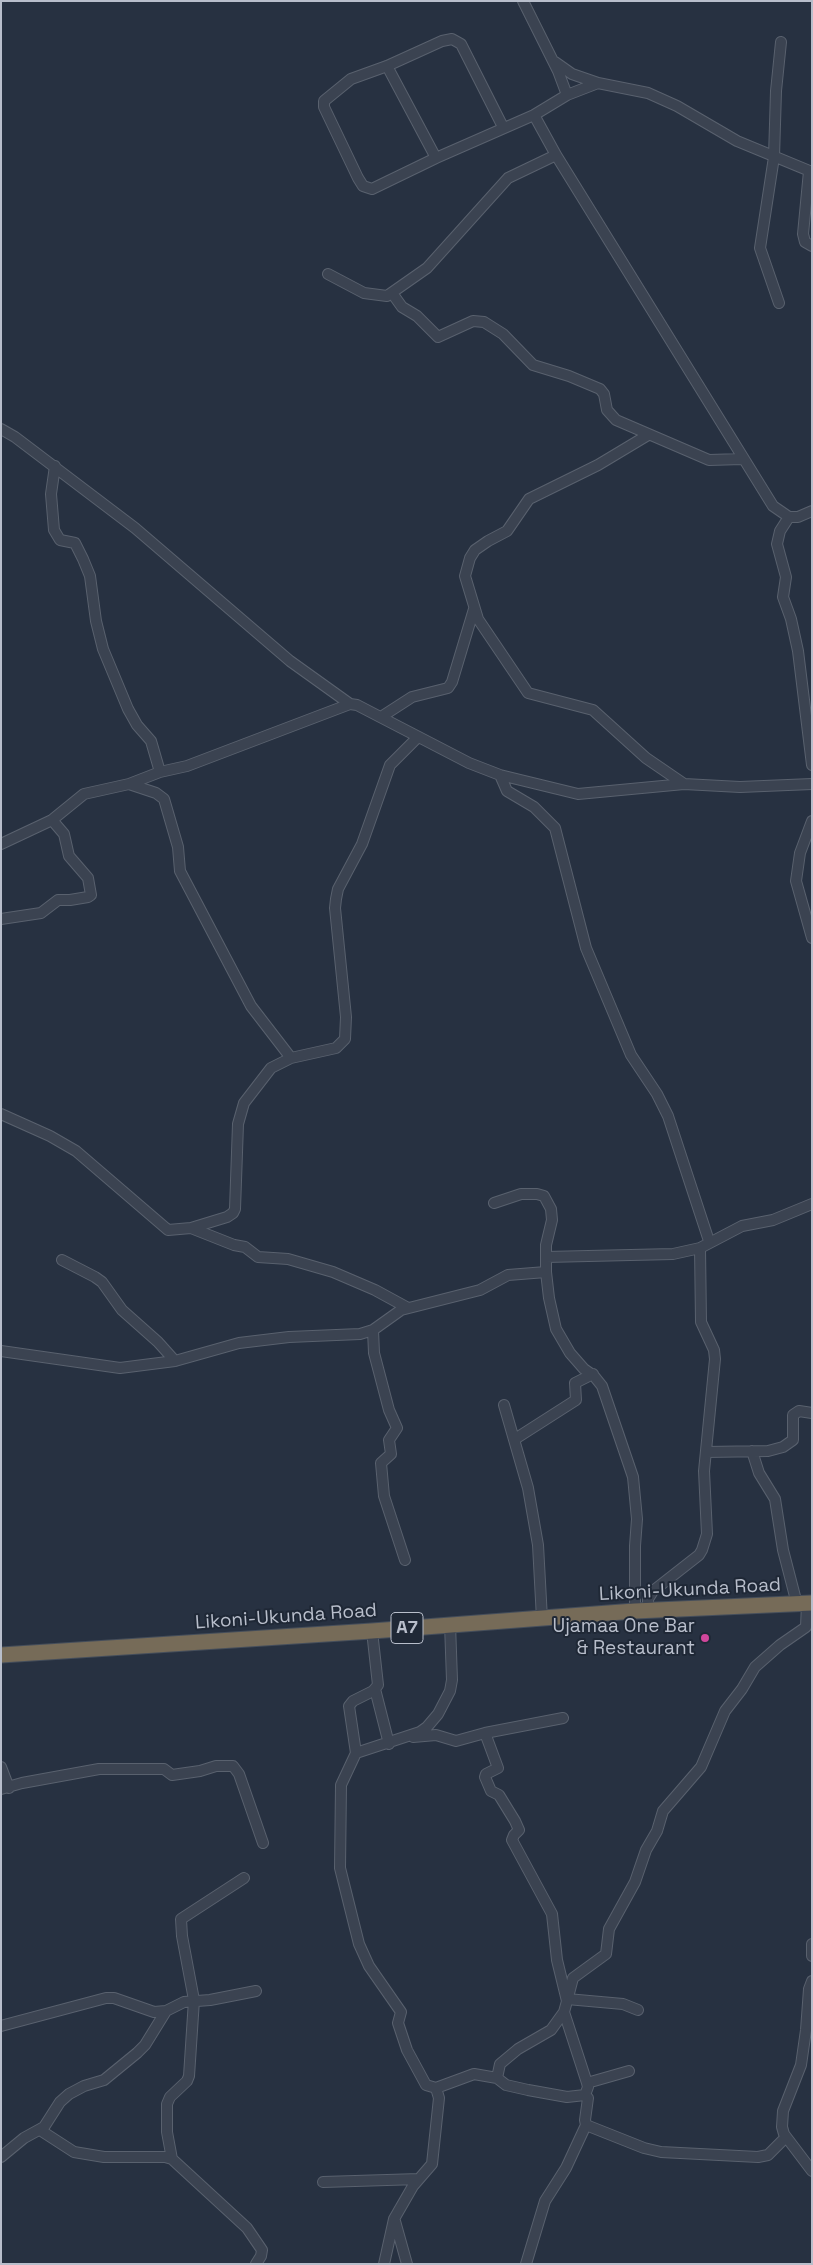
<!DOCTYPE html>
<style>
body{margin:0}
#map{position:relative;width:813px;height:2265px;overflow:hidden;background:#273141;font-family:"Space Grotesk",sans-serif}
canvas{display:block}
.frame{position:absolute;inset:0;border:2px solid #b8becb;pointer-events:none}
</style>
<div id="map">
<canvas width="813" height="2265"></canvas>
<div class="frame"></div>
</div>
<script>
const ctx = document.querySelector('canvas').getContext('2d');
ctx.lineJoin = 'round';
function shape(rows) {
  const path = new Path2D();
  for (const r of rows) {
    path.moveTo(r[0], r[1]);
    for (let i = 2; i < r.length; i += 2) path.lineTo(r[i], r[i + 1]);
  }
  return path;
}
function strokePath(path, color, width, dash) {
  ctx.strokeStyle = color;
  ctx.lineWidth = width;
  ctx.lineCap = dash ? 'butt' : 'round';
  ctx.setLineDash(dash || []);
  ctx.stroke(path);
}
function write(font, color, halo, rows, align = 'center') {
  ctx.font = font + ' "Space Grotesk",sans-serif';
  ctx.lineWidth = 4;
  ctx.setLineDash([]);
  ctx.textBaseline = 'middle';
  ctx.strokeStyle = halo;
  ctx.fillStyle = color;
  for (const [text, x, y, turn = 0] of rows) {
    ctx.save();
    ctx.translate(x, y);
    ctx.rotate((+turn || 0) * Math.PI / 180);
    ctx.textAlign = isNaN(turn) ? turn : align;
    if (halo) ctx.strokeText(text, 0, 0);
    ctx.fillText(text, 0, 0);
    ctx.restore();
  }
}
const minor = shape([
 [523,1,558,71,567,95],
 [555,62,572,74,598,83],
 [387,66,436,158],
 [534,115,556,155,773,506,789,517,798,517,812,511],
 [503,127,461,44,452,39,442,41,387,66,351,79,324,101,324,107,358,178,363,186,372,189,436,158,534,115,567,95,598,83,648,93,677,106,737,141,812,172],
 [809,171,803,234,805,242,812,246],
 [328,274,364,293,387,296,427,268,508,178,556,155],
 [392,293,402,307,417,316,438,337,473,321,484,322,503,334,533,365,569,376,600,389,604,394,607,410,616,420,709,460,742,459],
 [779,303,760,248,774,157,776,91,781,42],
 [1,429,15,437,135,528,290,661,350,704,357,705,469,763,500,775,578,794,684,784,740,787,812,784],
 [648,435,598,465,529,499,507,531,488,541,475,550,470,558,465,576,478,619,528,693,593,710,646,758,684,784],
 [55,466,51,494,54,530,60,540,75,543,83,559,90,576,96,621,103,649,128,709,137,725,151,741,160,772],
 [789,517,780,531,777,544,786,577,783,597,791,619,798,651,812,765],
 [381,717,412,697,448,688,452,682,474,609],
 [500,775,507,791,534,807,555,828,586,948,631,1055,657,1094,668,1116,709,1241],
 [129,784,156,793,164,799,178,847,180,871,251,1006,291,1058],
 [812,821,800,853,796,881,812,938],
 [1,844,52,820,84,794,129,784,160,772,187,766,350,704],
 [1,919,41,913,58,900,70,900,88,897,91,895,88,878,69,856,64,834,52,820],
 [1,1114,50,1136,76,1151,168,1230,191,1228,227,1217,233,1213,235,1209,238,1124,244,1103,271,1068,291,1058,336,1048,345,1039,346,1017,335,908,336,899,338,889,362,844,390,765,418,737],
 [494,1203,521,1194,537,1194,544,1196,551,1209,552,1220,546,1245,546,1272,549,1298,556,1329,570,1353,584,1369,594,1376,602,1386,633,1477,637,1519,635,1546,635,1611],
 [191,1228,234,1245,245,1247,258,1257,288,1259,333,1272,375,1290,408,1308],
 [546,1257,673,1254,700,1248,742,1226,773,1220,812,1204],
 [62,1260,95,1277,102,1282,122,1310,158,1342,175,1361],
 [373,1330,374,1353,389,1410,397,1428,389,1440,391,1454,381,1463,384,1496,405,1560],
 [1,1351,120,1368,175,1361,239,1343,289,1337,360,1334,373,1330,401,1310,480,1290,508,1275,546,1272],
 [504,1405,528,1488,538,1545,542,1619],
 [515,1439,576,1400,575,1383,593,1374],
 [752,1451,759,1473,775,1499,783,1550,797,1604],
 [706,1452,768,1451,783,1447,793,1440,793,1415,799,1411,812,1413],
 [648,1611,648,1599,653,1591,699,1555,702,1550,707,1534,704,1471,715,1359,714,1350,701,1322,700,1248],
 [372,1631,378,1685,373,1691,353,1701,349,1706,356,1753,341,1785,340,1868,359,1944,369,1966,401,2012,398,2023,407,2050,426,2085,436,2088,439,2098,432,2164,413,2186,394,2219,384,2264],
 [375,1689,389,1744],
 [485,1733,498,1768,486,1774,485,1777,491,1791,499,1795,515,1821,519,1830,514,1835,512,1840,552,1914,557,1960,567,2001,564,2012,587,2083,629,2071],
 [413,1737,436,1735,456,1741,485,1733,563,1718],
 [356,1753,420,1732,427,1727,438,1714,450,1691,452,1680,450,1624],
 [1,1767,9,1788],
 [1,1789,22,1783,99,1769,164,1769,172,1775,200,1771,216,1766,233,1766,239,1774,263,1843],
 [812,1944,812,1956],
 [812,1981,809,1989,806,2030,801,2065,783,2111,782,2127,784,2134,812,2171],
 [567,1999,623,2004,638,2010],
 [567,2001,573,1978,606,1954,609,1929,635,1882,646,1850,657,1831,663,1811,701,1767,725,1711,742,1689,755,1667,780,1645,806,1627,807,1603],
 [1,2026,106,1998,114,1998,154,2012,166,2011],
 [497,2078,500,2064,518,2049,551,2030,564,2012],
 [587,2083,588,2087,585,2095,588,2098,585,2120,586,2125,644,2148,661,2152,758,2157,768,2155,786,2137],
 [436,2088,474,2074,497,2078,506,2085,528,2090,567,2097,585,2095],
 [40,2130,74,2152,104,2157,165,2157,172,2159,247,2228,262,2250,261,2256,256,2264],
 [1,2157,24,2138,44,2127,60,2102,69,2094,84,2086,104,2080,137,2053,145,2045,166,2011,184,2002,210,2000,256,1991],
 [172,2159,167,2132,167,2104,170,2097,187,2081,189,2076,194,2000,182,1936,181,1919,244,1878],
 [323,2182,419,2179],
 [395,2221,407,2264],
 [526,2264,545,2201,566,2168,586,2125]
]);
const highway = shape([
 [1,1655,372,1631,635,1611,812,1603]
]);
const markers = [
 [705,1638,5,"#d1479c"]
];
const shields = [
 [407,1628,32]
];
const shieldNames = [
 ["A7",407,1628]
];
const streetNames = [
 ["Likoni-Ukunda Road",690,1590,-3],
 ["Likoni-Ukunda Road",286,1617,-4]
];
const poiNames = [
 ["Ujamaa One Bar",695,1627],
 ["& Restaurant",695,1649]
];
strokePath(minor, '#59616e', 12);
strokePath(highway, '#454e5b', 17);
strokePath(minor, '#3b4351', 10);
strokePath(highway, '#766b58', 15);
for (const [x, y, r, color] of markers) {
  const dot = new Path2D();
  dot.arc(x, y, r, 0, 2 * Math.PI);
  ctx.fillStyle = color;
  ctx.fill(dot);
  strokePath(dot, '#1f2836', 2);
}
for (const [x, y, w] of shields) {
  const box = new Path2D();
  box.roundRect(x - w / 2, y - 15.5, w, 31, 4);
  ctx.fillStyle = '#1f2836';
  ctx.fill(box);
  strokePath(box, '#b8becb', 1);
}
write('bold 18px', '#b8becb', null, shieldNames);
write('19px', '#b8becb', '#1f2836', streetNames);
write('19px', '#b8becb', '#1f2836', poiNames, 'right');
</script>
